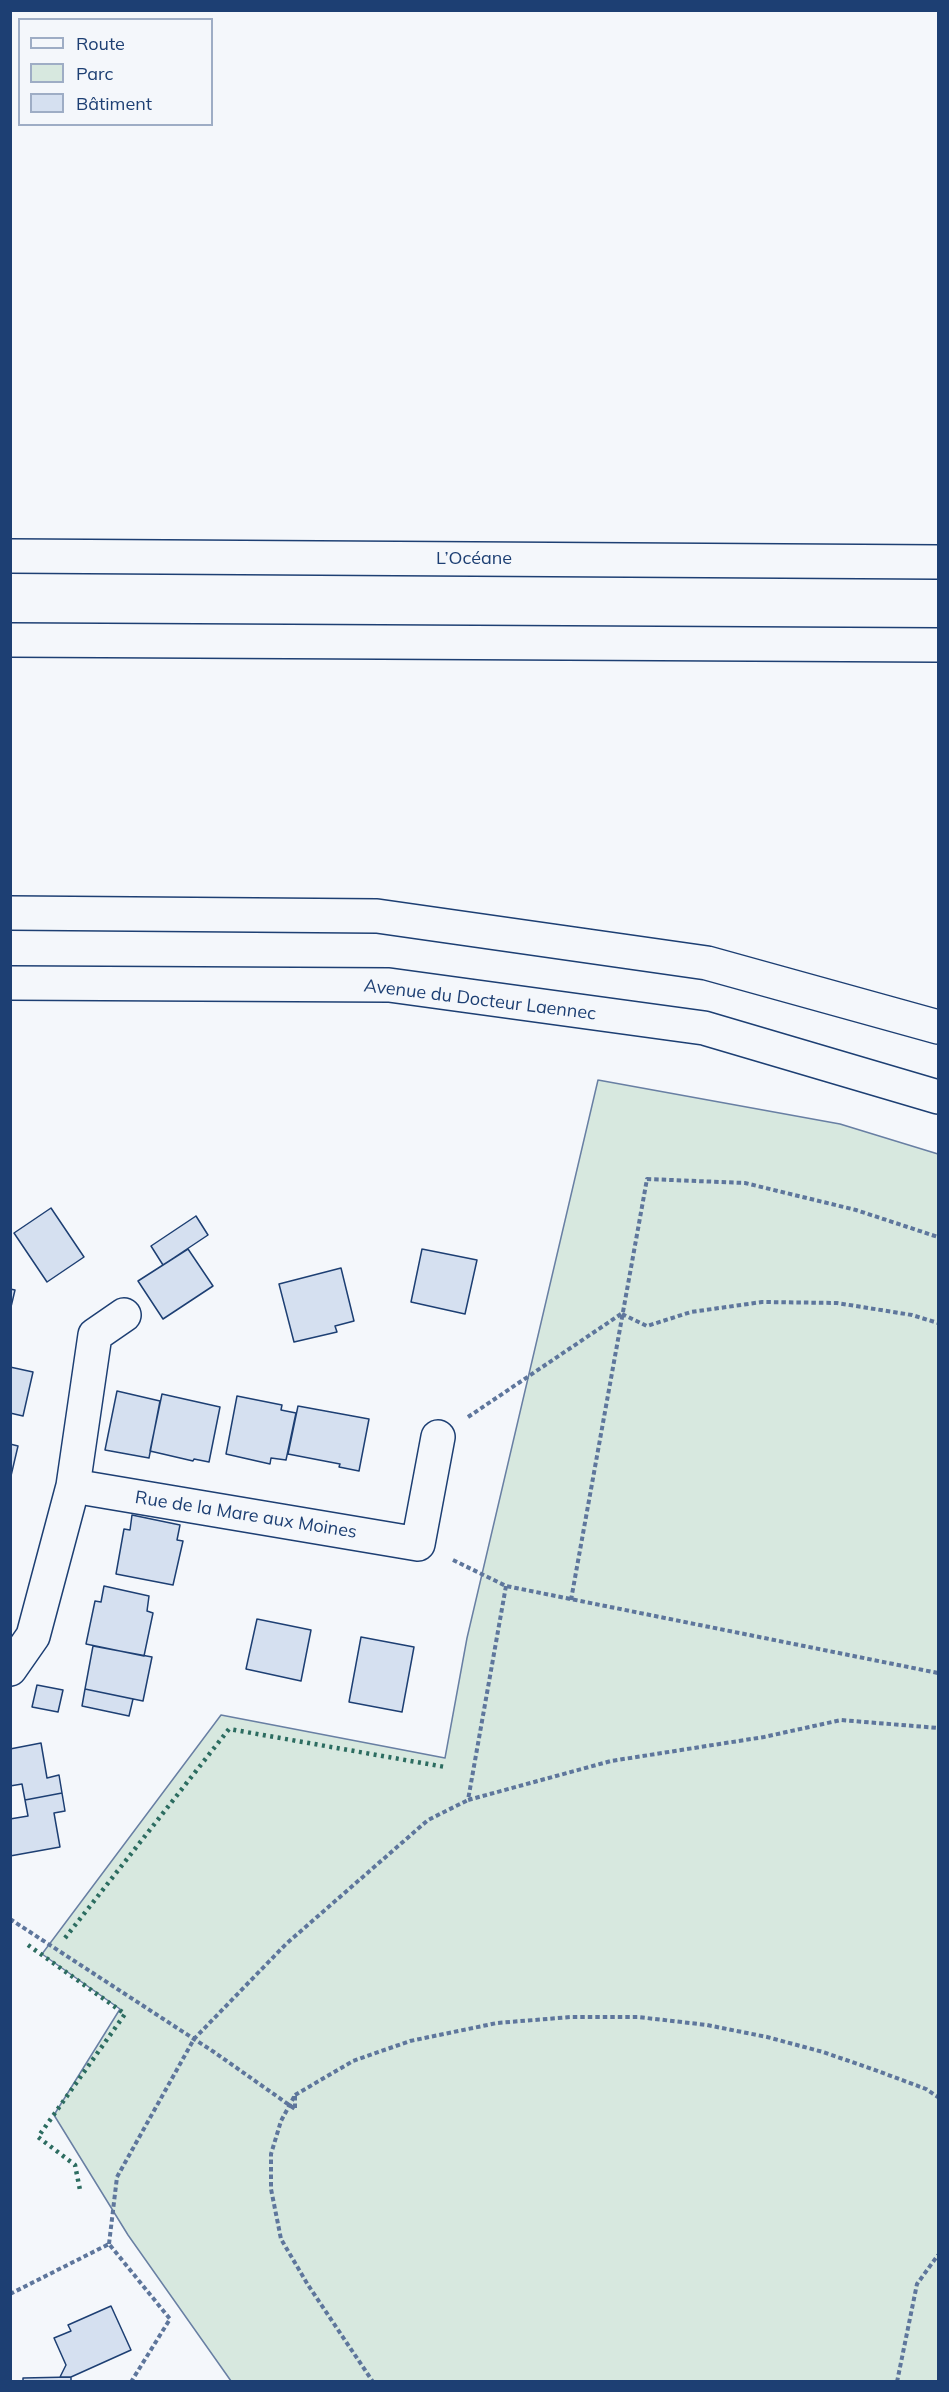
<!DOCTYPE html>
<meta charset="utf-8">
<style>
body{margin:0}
#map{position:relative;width:949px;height:2392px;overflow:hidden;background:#f4f7fb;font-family:Mulish,sans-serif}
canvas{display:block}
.frame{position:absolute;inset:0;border:12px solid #1d3f73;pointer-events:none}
.legend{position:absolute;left:18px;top:18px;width:195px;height:108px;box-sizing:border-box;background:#f4f7fb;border:2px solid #9eadc5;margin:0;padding:8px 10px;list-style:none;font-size:18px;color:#1d3f73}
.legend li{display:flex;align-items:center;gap:12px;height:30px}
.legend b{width:30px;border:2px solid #9eadc5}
</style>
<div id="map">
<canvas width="949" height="2392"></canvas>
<div class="frame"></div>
<ul class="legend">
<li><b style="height:8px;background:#f4f7fb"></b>Route</li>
<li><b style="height:16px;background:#d7e8df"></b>Parc</li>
<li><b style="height:16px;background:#d5e0f0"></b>Bâtiment</li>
</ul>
</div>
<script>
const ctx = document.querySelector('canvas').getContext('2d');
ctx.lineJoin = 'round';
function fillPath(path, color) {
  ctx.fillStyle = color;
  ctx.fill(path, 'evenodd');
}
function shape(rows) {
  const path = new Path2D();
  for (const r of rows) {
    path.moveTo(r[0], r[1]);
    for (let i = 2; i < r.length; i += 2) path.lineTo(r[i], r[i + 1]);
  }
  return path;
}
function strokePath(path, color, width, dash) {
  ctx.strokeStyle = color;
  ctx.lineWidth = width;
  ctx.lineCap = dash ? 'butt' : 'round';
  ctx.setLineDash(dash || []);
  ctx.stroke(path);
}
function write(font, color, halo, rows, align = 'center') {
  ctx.font = font + ' Mulish,sans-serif';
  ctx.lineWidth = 4.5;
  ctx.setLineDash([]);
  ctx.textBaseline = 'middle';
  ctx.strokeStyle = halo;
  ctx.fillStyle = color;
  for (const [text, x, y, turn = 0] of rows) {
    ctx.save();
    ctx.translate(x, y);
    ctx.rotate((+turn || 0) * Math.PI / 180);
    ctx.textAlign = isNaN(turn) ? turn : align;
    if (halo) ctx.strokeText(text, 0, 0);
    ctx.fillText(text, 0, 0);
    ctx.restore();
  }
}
const green = shape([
 [598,1080,840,1124,938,1154,938,2381,231,2381,128,2235,54,2115,120,2009,42,1954,221,1715,445,1758,467,1638,598,1080]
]);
const building = shape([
 [51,1208,84,1257,47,1282,14,1233,51,1208],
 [196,1216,208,1235,163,1265,151,1246,196,1216],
 [188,1249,213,1286,163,1319,138,1281,188,1249],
 [422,1249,477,1260,465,1314,411,1302,422,1249],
 [341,1268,354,1321,335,1326,337,1332,294,1342,279,1284,341,1268],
 [10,1289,15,1290,10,1311,10,1289],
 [10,1367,33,1372,23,1416,10,1413,10,1367],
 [117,1391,160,1401,149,1458,105,1450,117,1391],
 [162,1394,220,1407,209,1462,194,1459,193,1461,150,1451,162,1394],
 [237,1396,282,1405,281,1410,296,1413,286,1460,271,1458,270,1464,226,1454,237,1396],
 [298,1406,369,1419,359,1471,339,1467,340,1464,288,1454,298,1406],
 [10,1444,18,1446,10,1480,10,1444],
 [132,1515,180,1525,177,1540,183,1541,173,1585,116,1574,124,1529,130,1530,132,1515],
 [104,1586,149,1596,147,1611,153,1613,144,1656,86,1644,95,1601,101,1602,104,1586],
 [257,1619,311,1630,301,1681,246,1669,257,1619],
 [361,1637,414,1647,402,1712,349,1702,361,1637],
 [93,1646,152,1657,143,1701,85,1689,93,1646],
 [37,1685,63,1690,58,1712,32,1707,37,1685],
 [85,1689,133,1699,129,1716,82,1706,85,1689],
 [41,1743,47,1778,59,1775,62,1793,25,1800,22,1784,10,1786,10,1749,41,1743],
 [62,1793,65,1811,54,1813,60,1847,10,1856,10,1819,28,1816,25,1800,62,1793],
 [111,2306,131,2350,71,2377,60,2377,66,2365,54,2338,71,2331,68,2325,111,2306],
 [71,2377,71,2382,23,2382,23,2378,71,2377]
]);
const path = shape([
 [622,1314,647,1326,691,1312,762,1302,837,1303,912,1315,938,1323],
 [468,1417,621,1314],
 [453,1560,506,1586,938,1673],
 [506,1586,468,1800,611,1761,764,1737,841,1720,938,1728],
 [571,1600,647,1179,745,1183,856,1210,938,1237],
 [10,1919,214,2052,295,2109],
 [295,2095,353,2061,410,2041,497,2023,571,2017,638,2017,707,2025,767,2037,823,2052,875,2070,926,2089,938,2097],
 [295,2108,295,2095,281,2121,271,2154,271,2189,281,2239,308,2285,373,2382],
 [109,2244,117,2177,194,2039,286,1944,428,1820,468,1800],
 [10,2294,109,2244,170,2319,131,2382],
 [897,2382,917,2284,938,2255]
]);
const minor = shape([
 [73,1486,418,1544,438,1437],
 [10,1669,33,1636,73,1486,95,1335,124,1315]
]);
const primary = shape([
 [10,913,377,916,707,963,938,1027],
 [10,983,389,985,704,1028,938,1097]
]);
const motorway = shape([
 [10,556,938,562],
 [10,640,938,645]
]);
const hedge = shape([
 [65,1938,229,1729,445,1767],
 [28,1945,125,2014,38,2137,75,2165,80,2190]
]);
const streetNames = [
 ["L’Océane",474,559],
 ["Avenue du Docteur Laennec",480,1000,7],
 ["Rue de la Mare aux Moines",246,1515,9]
];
fillPath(green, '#d7e8df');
strokePath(green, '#687fa3', 1.5);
fillPath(building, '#d5e0f0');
strokePath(building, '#1d3f73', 1.5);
strokePath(minor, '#1d3f73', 36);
strokePath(primary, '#1d3f73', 36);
strokePath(motorway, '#1d3f73', 36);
strokePath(path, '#5e769c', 4, [4.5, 3]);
strokePath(minor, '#f4f7fb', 33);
strokePath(primary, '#f4f7fb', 33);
strokePath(motorway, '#f4f7fb', 33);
strokePath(hedge, '#2c6c60', 4.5, [3, 4.5]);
write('18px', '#1d3f73', '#f4f7fb', streetNames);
</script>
